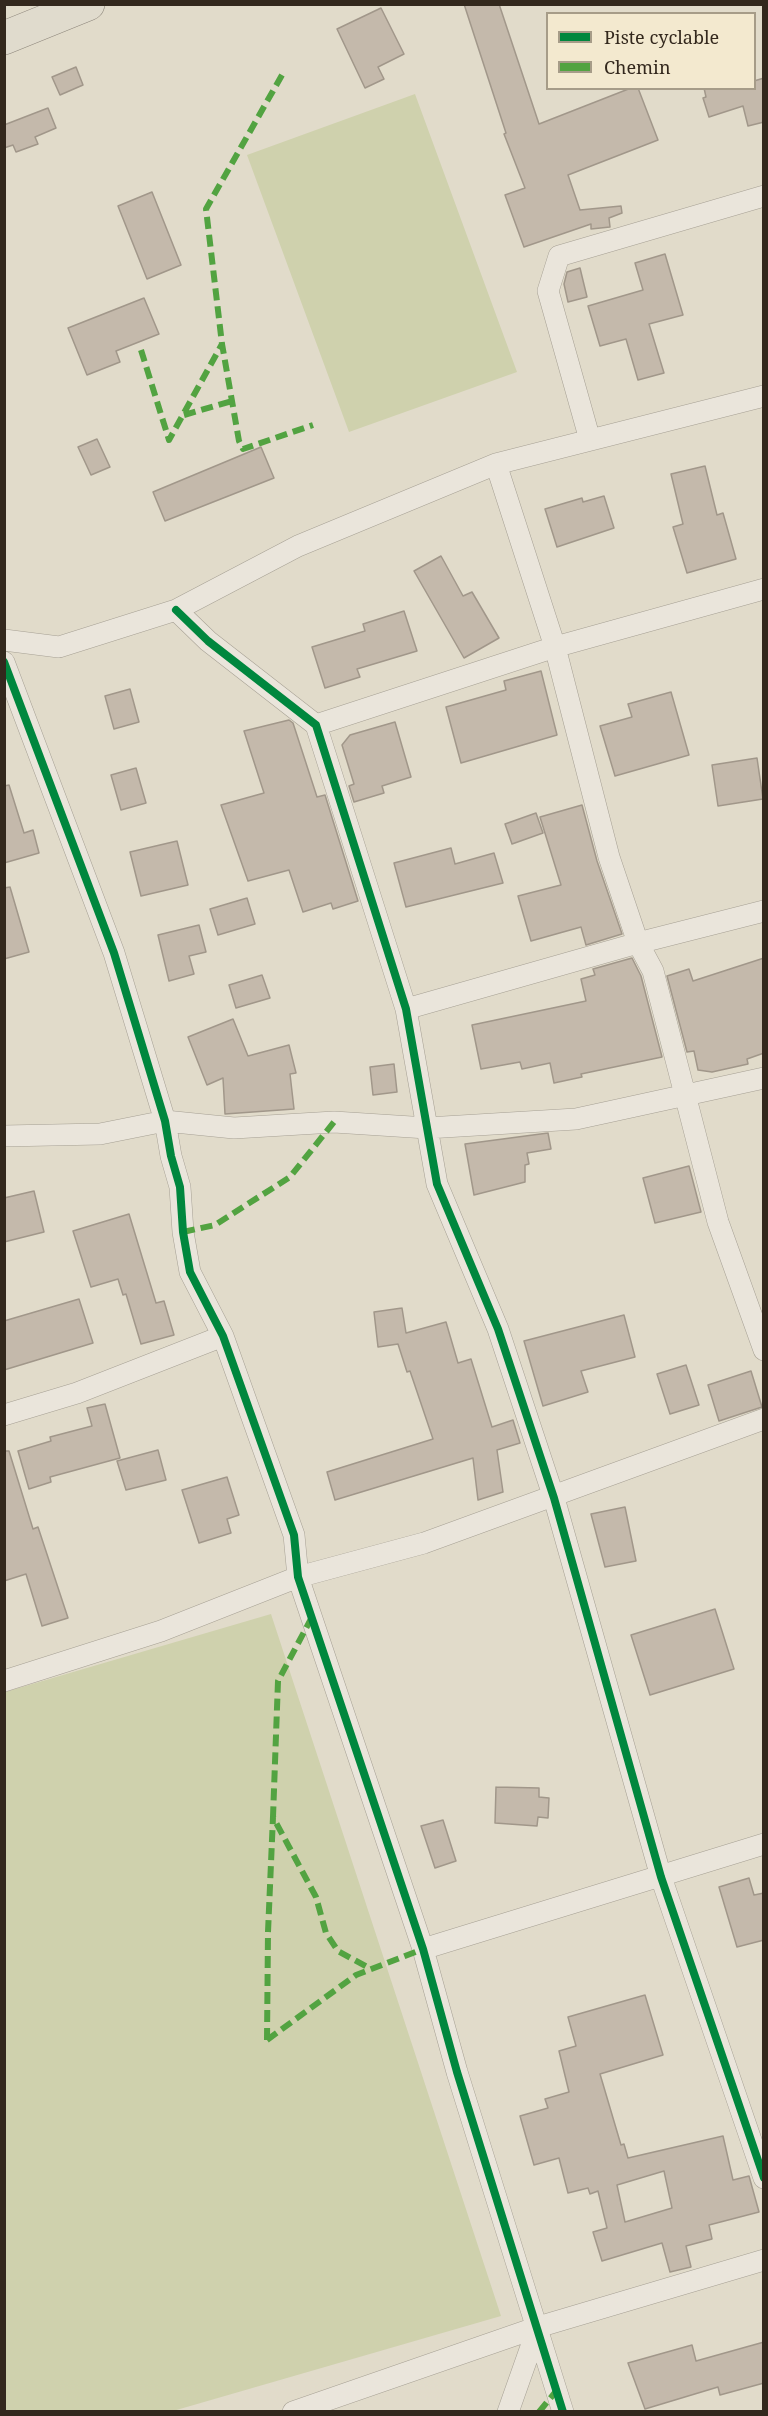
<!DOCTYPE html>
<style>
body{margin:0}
#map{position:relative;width:768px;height:2416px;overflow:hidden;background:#e1dbca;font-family:"Noto Serif",serif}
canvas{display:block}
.frame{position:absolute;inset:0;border:6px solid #33281d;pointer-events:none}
.legend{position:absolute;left:546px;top:12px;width:210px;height:78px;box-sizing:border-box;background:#f3e9cf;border:2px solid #a69c88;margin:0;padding:8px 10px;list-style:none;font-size:18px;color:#33281d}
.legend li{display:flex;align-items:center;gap:12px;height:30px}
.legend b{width:30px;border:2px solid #a69c88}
</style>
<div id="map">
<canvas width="768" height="2416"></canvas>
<div class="frame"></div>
<ul class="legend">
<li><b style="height:8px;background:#00873e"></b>Piste cyclable</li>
<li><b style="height:8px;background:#52a341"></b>Chemin</li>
</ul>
</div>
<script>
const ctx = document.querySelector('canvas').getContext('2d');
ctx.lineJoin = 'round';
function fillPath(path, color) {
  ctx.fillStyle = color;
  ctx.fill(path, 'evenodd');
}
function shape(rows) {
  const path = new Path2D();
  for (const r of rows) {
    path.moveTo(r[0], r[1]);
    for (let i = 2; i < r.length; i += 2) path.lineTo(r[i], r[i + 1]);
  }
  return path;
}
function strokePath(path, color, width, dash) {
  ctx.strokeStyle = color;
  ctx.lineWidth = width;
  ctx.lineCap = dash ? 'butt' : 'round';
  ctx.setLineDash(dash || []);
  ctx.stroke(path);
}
const green = shape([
 [415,94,517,372,349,432,247,155],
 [271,1614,501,2316,173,2411,5,2411,5,1692]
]);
const building = shape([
 [464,4,499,4,539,124,631,88,638,88,658,140,568,175,580,210,621,206,622,213,609,218,610,227,591,229,591,224,524,247,505,195,525,188,504,134,506,133,464,4],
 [381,8,404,54,378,67,384,79,365,88,337,29,381,8],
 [76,67,83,85,60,95,52,77,76,67],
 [764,78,764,122,748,126,743,106,709,117,703,98,706,97,704,88,754,88,754,81,764,78],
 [48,108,56,128,35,137,38,144,16,152,13,145,4,148,4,125,48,108],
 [152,192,181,265,147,279,118,206,152,192],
 [665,254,683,315,649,324,664,373,638,380,626,339,600,346,588,306,643,290,635,263,665,254],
 [580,268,587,297,568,302,564,284,567,272,580,268],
 [144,298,159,334,116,351,120,362,87,375,68,328,144,298],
 [97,439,110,467,91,475,78,447,97,439],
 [261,447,274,478,165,521,153,492,261,447],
 [705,466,717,515,723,513,736,559,687,573,673,527,683,524,671,474,705,466],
 [604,496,614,528,557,547,545,509,582,498,583,502,604,496],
 [441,556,463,596,472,592,499,638,464,658,414,571,441,556],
 [404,611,417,651,357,669,360,677,325,688,312,647,365,631,363,624,404,611],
 [541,671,557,735,461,763,446,707,506,690,504,681,541,671],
 [130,689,139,722,114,729,105,696,130,689],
 [671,692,689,755,615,776,600,726,632,717,628,704,671,692],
 [289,720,293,723,317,797,325,795,358,901,333,909,331,903,303,912,289,870,248,881,221,805,264,793,244,731,289,720],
 [395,722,411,777,382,786,384,793,354,802,349,786,354,784,342,745,350,735,395,722],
 [757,758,763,799,718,806,712,765,757,758],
 [136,768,146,803,121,810,111,775,136,768],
 [9,785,24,833,33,830,39,853,4,863,4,786,9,785],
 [582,805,597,861,622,934,586,945,581,927,531,941,518,896,561,885,540,817,582,805],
 [536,813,543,833,512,844,505,824,536,813],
 [177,841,188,885,141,896,130,852,177,841],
 [451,848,455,864,494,853,503,883,406,907,394,863,451,848],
 [10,887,29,952,4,959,4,888,10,887],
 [247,898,255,924,218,935,210,909,247,898],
 [199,925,206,952,189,956,194,974,169,981,158,935,199,925],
 [632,958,641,976,662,1057,581,1074,582,1077,554,1083,550,1063,522,1069,520,1062,481,1069,472,1025,586,1001,581,979,595,975,593,969,632,958],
 [764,958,764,1053,747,1059,748,1064,712,1072,698,1070,694,1051,687,1052,667,976,689,969,693,981,764,958],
 [262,975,270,998,236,1008,229,985,262,975],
 [233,1019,248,1056,289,1045,296,1073,290,1074,294,1109,225,1114,223,1078,207,1085,188,1037,233,1019],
 [394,1064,397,1092,373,1095,370,1067,394,1064],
 [548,1133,551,1149,527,1153,529,1164,525,1165,525,1182,474,1195,465,1144,548,1133],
 [689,1166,701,1212,655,1223,643,1178,689,1166],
 [34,1191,44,1232,4,1242,4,1198,34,1191],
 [129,1214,156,1303,164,1301,174,1335,141,1344,126,1294,123,1295,118,1279,91,1287,73,1231,129,1214],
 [79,1299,93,1343,4,1370,4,1321,79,1299],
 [402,1308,406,1333,446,1322,458,1363,471,1359,492,1427,513,1420,520,1443,497,1450,503,1492,478,1500,473,1458,335,1500,327,1472,433,1439,410,1371,407,1372,398,1344,378,1347,374,1312,402,1308],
 [624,1315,635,1357,581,1371,588,1392,543,1406,524,1341,624,1315],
 [686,1365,699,1405,670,1414,657,1374,686,1365],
 [751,1371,762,1407,719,1421,708,1385,751,1371],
 [105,1404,120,1458,50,1477,51,1482,29,1489,18,1451,51,1441,50,1437,92,1426,87,1408,105,1404],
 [158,1450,166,1480,126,1490,117,1461,158,1450],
 [4,1451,9,1451,33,1529,38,1527,68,1618,42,1626,26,1574,4,1581,4,1451],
 [227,1477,239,1515,227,1519,231,1533,199,1543,182,1490,227,1477],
 [625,1507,636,1561,605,1567,591,1514,625,1507],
 [715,1609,734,1669,650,1695,631,1635,715,1609],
 [496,1787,539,1788,539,1797,549,1798,548,1818,538,1817,537,1826,495,1823,496,1787],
 [443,1820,456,1861,435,1868,421,1826,443,1820],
 [749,1878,754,1895,764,1893,764,1940,737,1947,719,1887,749,1878],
 [645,1995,663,2055,600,2074,621,2145,624,2144,628,2158,723,2136,733,2180,749,2176,759,2212,709,2225,712,2239,686,2246,691,2267,670,2272,662,2243,602,2261,593,2232,607,2228,598,2191,590,2194,588,2188,568,2193,559,2158,534,2165,520,2116,548,2108,545,2099,569,2092,559,2051,576,2046,568,2017,645,1995],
 [664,2171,672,2208,625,2222,617,2185,664,2171],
 [764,2342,764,2383,720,2395,718,2387,645,2409,628,2363,692,2345,696,2361,764,2342]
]);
const minor = shape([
 [590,440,548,291,559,256,764,196],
 [496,464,555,647,609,857,638,943,653,971,718,1222,764,1350],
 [176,610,208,641,316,725,406,1009,437,1184,498,1329,554,1498,661,1877,764,2178],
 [4,640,59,647,176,610,298,546,496,464,764,396],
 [4,662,114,953,165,1121,171,1156,180,1187,183,1232,190,1272,223,1336,294,1535,298,1577,423,1949,457,2072,563,2412],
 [316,725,555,647,764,589],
 [406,1009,638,943,764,911],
 [4,1136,100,1134,165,1121,234,1128,334,1122,427,1128,576,1119,764,1078],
 [4,1415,77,1393,223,1336],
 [4,1681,161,1631,298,1577,424,1543,764,1419],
 [423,1949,764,1844],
 [293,2412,538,2327,764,2260],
 [508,2412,538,2327]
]);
const primary = shape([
 [4,38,88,4]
]);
const quiet = shape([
 [282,75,206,209,222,344,239,441,243,449,313,425],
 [141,350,169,440,222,344],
 [184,415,232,401],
 [183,1232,215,1225,290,1177,334,1122],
 [312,1617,278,1681,273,1817,316,1897,326,1933,338,1951,371,1969],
 [267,2040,268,1932,273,1817],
 [267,2040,356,1975,423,1949],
 [539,2412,557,2390]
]);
const cycleway = shape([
 [176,610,208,641,316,725,406,1009,437,1184,498,1329,554,1498,661,1877,764,2178],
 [4,662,114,953,165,1121,171,1156,180,1187,183,1232,190,1272,223,1336,294,1535,298,1577,423,1949,457,2072,563,2412]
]);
fillPath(green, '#cfd1ad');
fillPath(building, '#c4b9ab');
strokePath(building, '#a1978a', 1.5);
strokePath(minor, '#a6a094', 22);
strokePath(primary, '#8c857a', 34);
strokePath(minor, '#eae5db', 21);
strokePath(primary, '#e0dbcd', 33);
strokePath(quiet, '#52a341', 6, [12, 6]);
strokePath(cycleway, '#00873e', 8);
</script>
